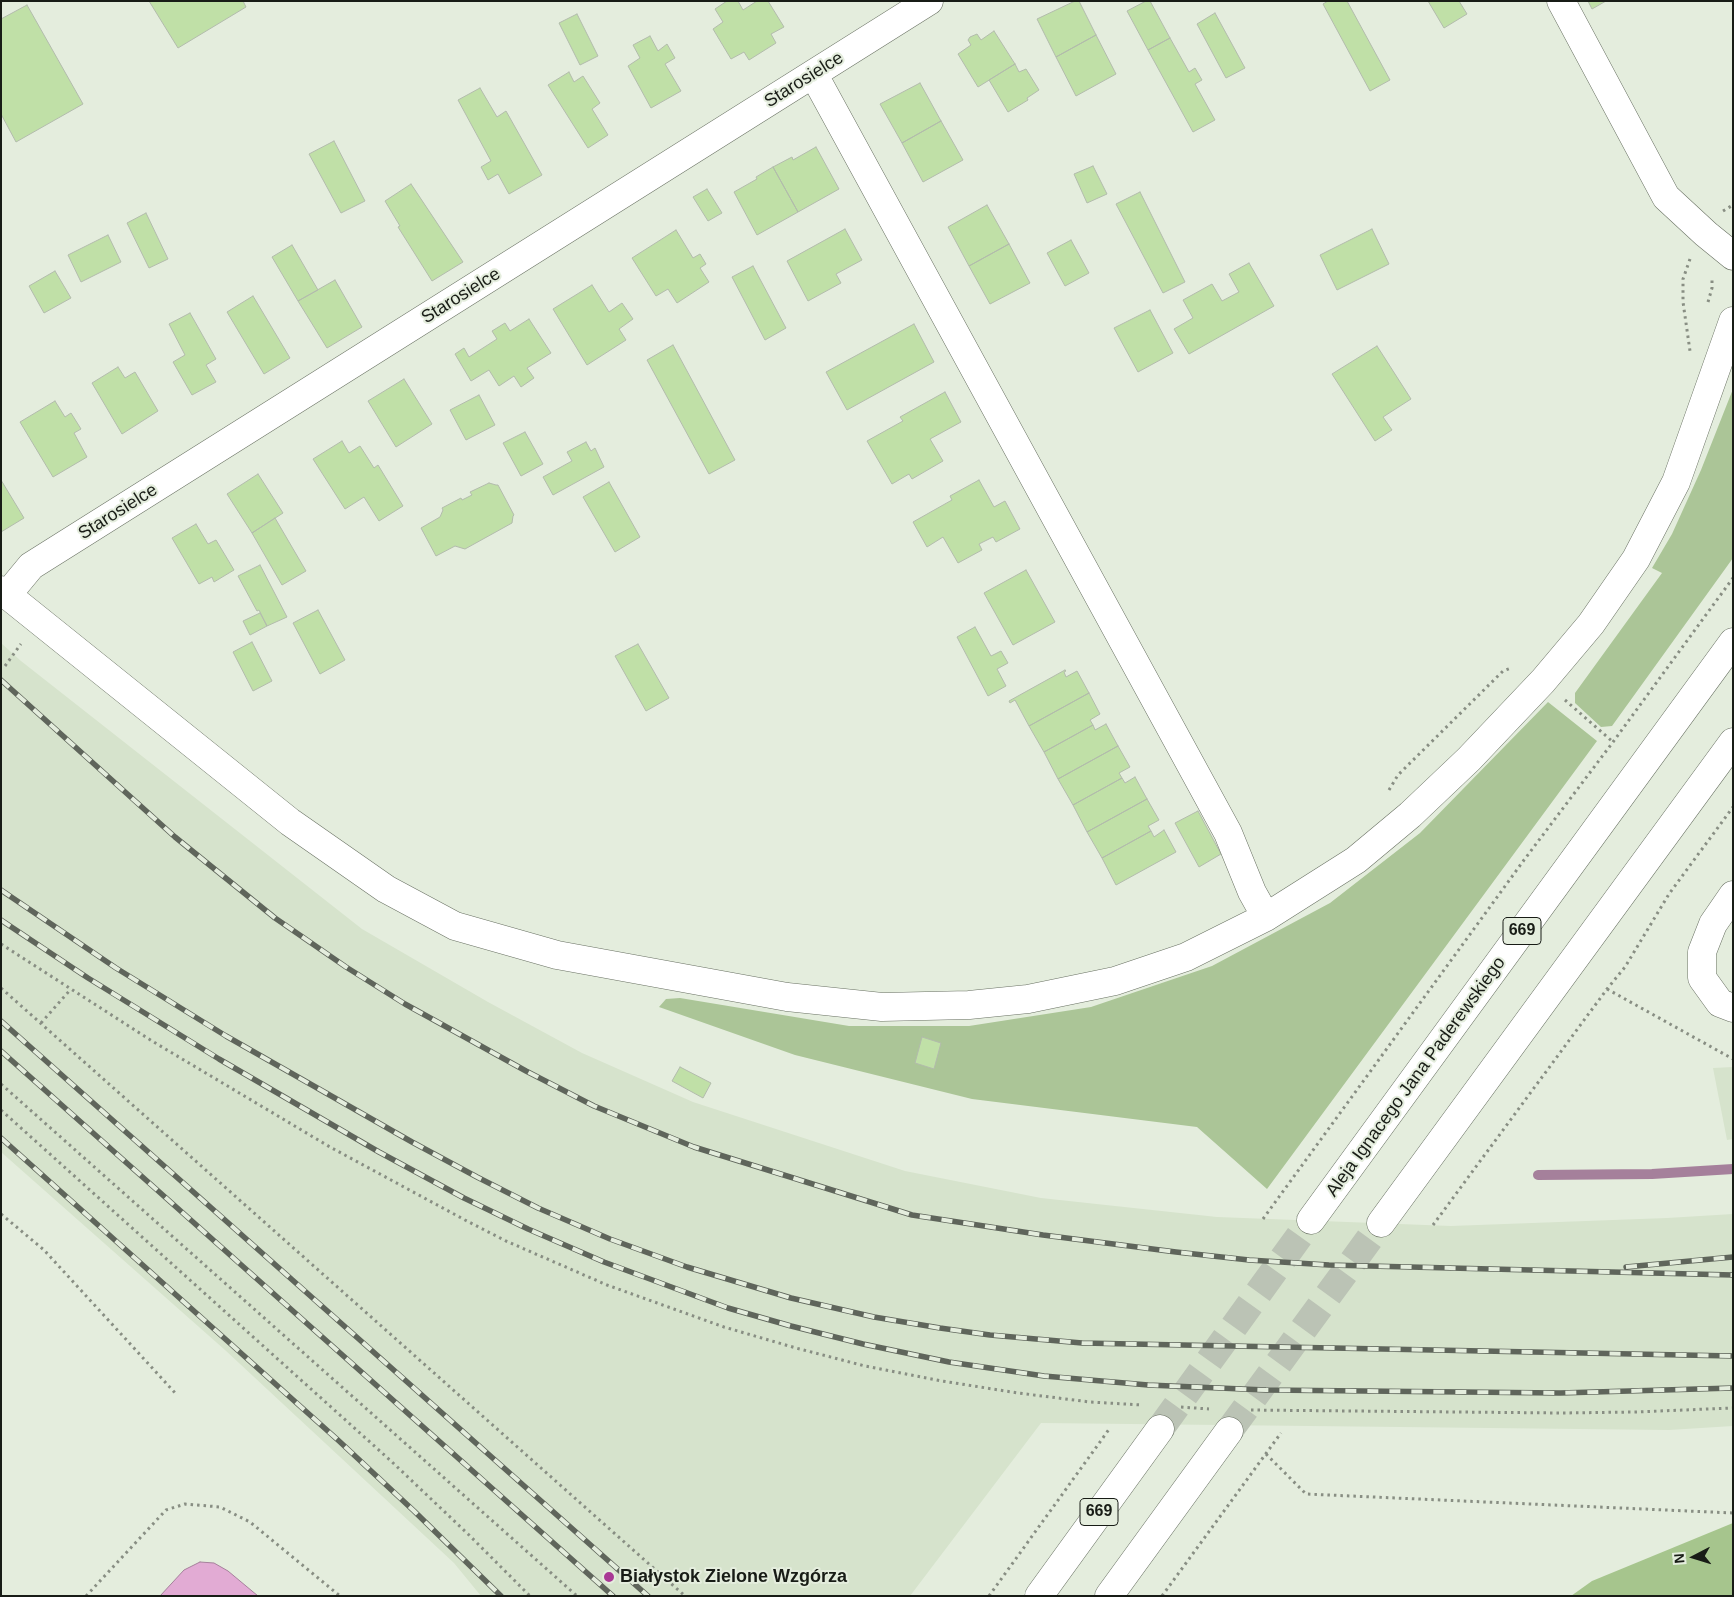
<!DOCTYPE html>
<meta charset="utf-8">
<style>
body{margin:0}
#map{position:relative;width:1734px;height:1597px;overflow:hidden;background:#e4eddd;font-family:Helvetica,sans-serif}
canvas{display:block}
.frame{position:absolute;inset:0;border:2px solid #181c16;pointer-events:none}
.north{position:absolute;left:1669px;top:1532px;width:50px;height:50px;-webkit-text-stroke:4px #e4eddd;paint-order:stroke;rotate:265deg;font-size:14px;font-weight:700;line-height:20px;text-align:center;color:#181c16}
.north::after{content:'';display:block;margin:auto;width:18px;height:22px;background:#181c16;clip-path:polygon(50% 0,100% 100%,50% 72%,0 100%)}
</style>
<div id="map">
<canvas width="1734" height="1597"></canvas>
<div class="frame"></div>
<div class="north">N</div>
</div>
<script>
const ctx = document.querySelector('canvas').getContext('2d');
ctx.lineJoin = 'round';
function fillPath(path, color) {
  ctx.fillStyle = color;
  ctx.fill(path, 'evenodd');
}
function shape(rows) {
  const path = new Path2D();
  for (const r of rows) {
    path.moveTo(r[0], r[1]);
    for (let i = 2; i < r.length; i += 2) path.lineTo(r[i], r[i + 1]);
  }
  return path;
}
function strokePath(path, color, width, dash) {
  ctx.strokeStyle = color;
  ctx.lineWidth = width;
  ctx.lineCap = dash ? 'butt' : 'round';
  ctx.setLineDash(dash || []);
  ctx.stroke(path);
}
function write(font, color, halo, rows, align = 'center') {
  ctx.font = font + ' Helvetica,sans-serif';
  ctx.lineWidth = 4;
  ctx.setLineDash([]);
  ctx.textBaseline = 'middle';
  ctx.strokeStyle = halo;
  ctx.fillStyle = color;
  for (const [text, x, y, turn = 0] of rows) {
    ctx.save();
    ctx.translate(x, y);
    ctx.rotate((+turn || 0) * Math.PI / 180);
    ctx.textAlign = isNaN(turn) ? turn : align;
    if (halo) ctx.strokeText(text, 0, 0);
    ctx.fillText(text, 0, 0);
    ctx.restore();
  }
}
const built = shape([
 [1,643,21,661,362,929,488,1002,582,1053,693,1102,905,1171,1041,1198,1217,1217,1451,1226,1667,1218,1733,1214,1733,1426,1669,1430,1041,1423,910,1596,481,1596,454,1563,225,1350,1,1152],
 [1733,1067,1733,1139,1727,1140,1713,1068]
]);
const green = shape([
 [1733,389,1733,558,1612,726,1601,727,1575,703,1575,693,1662,573,1652,568,1672,534,1701,470],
 [1548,702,1597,741,1267,1189,1197,1127,972,1099,795,1055,659,1007,666,999,680,998,849,1026,969,1026,1091,1007,1212,966,1330,903,1420,833]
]);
const forest = shape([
 [1733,1523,1733,1596,1571,1596,1592,1581]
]);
const water = shape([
 [200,1562,214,1563,228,1571,258,1596,160,1596,184,1570,200,1562]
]);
const stream = shape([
 [1538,1175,1652,1174,1733,1169]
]);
const building = shape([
 [149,1,243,1,246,7,178,48,149,1],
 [727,1,738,1,743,10,757,1,768,1,784,27,771,34,776,43,749,60,744,52,731,59,713,29,723,22,715,9,727,1],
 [1075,1,1079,1,1096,35,1056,57,1037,19,1075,1],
 [1146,1,1150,1,1170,38,1148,50,1127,11,1146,1],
 [1328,1,1347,1,1390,80,1370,91,1323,4,1328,1],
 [1428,1,1459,1,1467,14,1444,28,1428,1],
 [1588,1,1606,1,1592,9,1588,1],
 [27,5,83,104,16,142,1,114,1,19,27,5],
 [1215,13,1245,68,1226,78,1197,24,1215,13],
 [577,14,598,56,580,65,559,23,577,14],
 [994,31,1015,64,978,87,958,54,971,45,968,40,970,37,977,34,981,40,994,31],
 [1096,35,1116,74,1076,96,1056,57,1096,35],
 [650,36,658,51,667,44,675,58,665,64,681,91,651,108,628,66,640,58,633,45,650,36],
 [1170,38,1189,72,1195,68,1202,80,1195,84,1215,120,1193,132,1148,50,1170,38],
 [1015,64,1019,72,1026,69,1039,90,1027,98,1028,100,1008,112,989,80,1015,64],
 [569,72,574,82,583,76,600,103,592,109,608,135,588,148,548,85,569,72],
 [920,83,941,121,902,143,880,104,920,83],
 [480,88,497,117,506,111,542,175,509,194,498,174,488,180,481,167,491,161,458,100,480,88],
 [941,121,963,160,923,182,902,143,941,121],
 [334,141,365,201,341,213,309,154,334,141],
 [816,147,839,189,798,212,773,167,792,157,793,160,816,147],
 [1093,166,1107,194,1087,203,1074,174,1093,166],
 [773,167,798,212,757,235,734,192,757,179,756,177,773,167],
 [411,184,463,262,432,281,398,227,400,226,385,201,411,184],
 [707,189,722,213,708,221,693,197,707,189],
 [1140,192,1185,282,1163,293,1116,204,1140,192],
 [987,205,1009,244,969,266,948,227,987,205],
 [146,213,168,259,149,268,127,223,146,213],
 [845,229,862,260,836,274,841,283,808,301,787,261,845,229],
 [1372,229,1389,264,1337,290,1320,255,1372,229],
 [676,230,693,258,700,254,706,264,700,268,709,282,677,303,668,289,656,296,632,258,676,230],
 [108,235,121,262,81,282,68,255,108,235],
 [1071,240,1089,273,1065,286,1047,253,1071,240],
 [1009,244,1030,283,990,304,969,266,1009,244],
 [292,245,318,290,298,301,272,257,292,245],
 [1249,263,1274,306,1189,354,1174,329,1193,318,1183,300,1212,284,1222,301,1239,292,1229,274,1249,263],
 [753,266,786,328,765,340,732,277,753,266],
 [55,271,71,298,44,313,29,286,55,271],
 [335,280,362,327,327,348,298,301,335,280],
 [592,285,609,312,622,303,633,319,619,329,626,340,587,365,553,309,592,285],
 [253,296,290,358,264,374,227,312,253,296],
 [1150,310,1173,353,1138,372,1114,328,1150,310],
 [190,313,216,359,206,365,216,382,192,395,173,362,185,355,169,324,190,313],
 [529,319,551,353,527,368,534,378,521,387,514,376,499,386,489,370,471,381,455,354,464,348,469,357,497,339,492,331,505,323,510,331,529,319],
 [914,324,934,362,847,410,826,372,914,324],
 [673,345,735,460,709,474,647,360,673,345],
 [1377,346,1411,399,1383,417,1392,430,1375,441,1332,374,1377,346],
 [118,367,125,378,135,372,158,411,122,434,92,383,118,367],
 [404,379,432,424,396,447,368,401,404,379],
 [945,392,961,422,930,439,943,461,912,479,909,474,892,484,867,441,903,421,900,417,945,392],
 [479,395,495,425,466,440,450,410,479,395],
 [55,401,65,417,71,413,81,429,74,433,87,457,53,477,20,422,55,401],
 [525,432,543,464,521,476,503,443,525,432],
 [342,441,349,453,360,446,374,468,378,465,403,506,379,521,364,497,345,509,313,459,342,441],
 [586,442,591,451,595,448,604,467,553,495,543,477,572,461,567,452,586,442],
 [258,474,283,513,252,533,227,494,258,474],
 [1,480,24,518,1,532,1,480],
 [979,480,994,507,1005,501,1020,529,996,542,993,537,979,544,982,550,958,563,943,537,927,547,913,522,952,500,950,496,979,480],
 [609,482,640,537,615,552,583,497,609,482],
 [489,483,496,485,498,485,514,515,513,516,512,523,465,549,455,546,436,556,421,528,440,517,443,510,442,508,461,498,462,500,472,495,470,492,489,483],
 [275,518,306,571,282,585,252,533,275,518],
 [196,524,208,544,216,540,234,570,214,582,212,577,199,584,172,538,196,524],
 [260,565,287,617,267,626,259,610,257,611,238,576,260,565],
 [1026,570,1055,622,1013,645,984,593,1026,570],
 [318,610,345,660,320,674,293,623,318,610],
 [260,613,267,626,250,635,243,621,260,613],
 [975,627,991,656,1001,651,1008,663,997,669,1006,686,988,696,957,637,975,627],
 [252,642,272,681,253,691,233,652,252,642],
 [638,644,669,698,646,711,615,656,638,644],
 [1065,670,1066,671,1064,672,1066,677,1077,671,1089,693,1029,726,1015,700,1010,703,1009,701,1065,670],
 [1089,693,1100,714,1090,720,1093,725,1044,752,1029,726,1089,693],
 [1106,724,1118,746,1058,779,1044,752,1093,725,1095,730,1106,724],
 [1118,746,1130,767,1119,773,1122,778,1073,805,1058,779,1118,746],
 [1135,777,1147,799,1087,832,1073,805,1122,778,1125,783,1135,777],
 [1147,799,1159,820,1148,826,1151,831,1102,858,1087,832,1147,799],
 [1198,811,1221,854,1199,867,1175,823,1198,811],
 [1164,830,1176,852,1116,885,1102,858,1151,831,1154,837,1164,830],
 [922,1037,941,1043,934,1069,915,1063,922,1037],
 [680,1067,711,1083,703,1098,672,1081,680,1067]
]);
const majorTunnel = shape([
 [1160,1429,1311,1220],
 [1229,1431,1381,1223]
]);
const path = shape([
 [1723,211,1733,205],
 [1690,259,1683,279,1683,302,1690,351],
 [1708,302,1712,288,1712,279],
 [5,666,21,644],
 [1565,700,1613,742],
 [1389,790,1398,775,1503,671,1511,668],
 [1,944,152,1041,330,1147,465,1220,506,1241,607,1285,724,1327,796,1348,865,1366,942,1381,1018,1393,1090,1402,1142,1405],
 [1,988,685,1596],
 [1607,989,1733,1059],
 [41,1023,71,989],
 [1,1084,577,1596],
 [1,1110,391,1461,469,1535,530,1596],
 [1,1214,44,1250,177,1395],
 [1263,1219,1524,860,1613,742,1733,578],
 [1433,1225,1607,989,1625,967,1669,894,1733,807],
 [1181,1407,1209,1409],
 [1251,1410,1562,1413,1635,1412,1733,1408],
 [1266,1454,1306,1494,1733,1513],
 [86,1596,166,1510,185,1504,220,1507,250,1522,340,1596],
 [989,1596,1110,1428],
 [1162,1596,1281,1433]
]);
const minor = shape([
 [1561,1,1666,197,1706,234,1733,256],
 [814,75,1228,833,1252,892,1266,917],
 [1,590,290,822,386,889,455,926,557,955,787,997,882,1007,969,1005,1028,999,1115,981,1186,957,1266,917,1356,860,1410,815,1469,759,1543,681,1591,624,1636,559,1676,482,1733,321],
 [7,595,31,566,929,1],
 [1733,895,1713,924,1702,952,1702,978,1720,1003,1733,1008]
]);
const major = shape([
 [1311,1220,1733,642],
 [1381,1223,1733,742],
 [1039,1596,1160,1429],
 [1109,1596,1229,1431]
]);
const rail = shape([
 [1,680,175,837,275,918,346,967,405,1004,526,1071,594,1106,694,1147,912,1215,1043,1235,1176,1252,1249,1260,1329,1265,1733,1275],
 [1,890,116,968,226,1036,412,1142,477,1177,538,1208,610,1239,687,1267,791,1298,874,1317,940,1328,990,1335,1082,1343,1733,1356],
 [1,920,88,978,219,1059,379,1152,464,1198,528,1229,604,1262,728,1308,791,1326,863,1344,949,1362,1044,1376,1148,1385,1266,1390,1560,1393,1733,1388],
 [1,1021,648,1596],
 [1,1051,613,1596],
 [1,1138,339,1441,414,1511,501,1596],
 [1626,1267,1733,1257]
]);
const markers = [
 [609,1577,6,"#a93995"]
];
const shields = [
 [1522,931,38],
 [1099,1512,38]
];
const shieldNames = [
 ["669",1522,931],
 ["669",1099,1512]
];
const streetNames = [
 ["Starosielce",804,80,-32],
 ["Starosielce",461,296,-32],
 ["Starosielce",118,512,-32],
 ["Aleja Ignacego Jana Paderewskiego",1416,1077,-54]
];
const poiNames = [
 ["Białystok Zielone Wzgórza",620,1577]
];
fillPath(built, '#d6e3cc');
fillPath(green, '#abc597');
fillPath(forest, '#a6c58d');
fillPath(water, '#e2abd4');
strokePath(water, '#a5809b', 1);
strokePath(stream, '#a5809b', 10);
fillPath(building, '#c0e0a7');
strokePath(building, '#b2bbac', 1);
strokePath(majorTunnel, '#bbc3b5', 28, [28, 14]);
strokePath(minor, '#697163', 29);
strokePath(major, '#697163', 29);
strokePath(path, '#888e83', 3, [2.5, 4]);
strokePath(minor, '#fff', 28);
strokePath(major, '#fff', 28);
strokePath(rail, '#5f655b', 5.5);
strokePath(rail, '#e4eddd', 4, [11]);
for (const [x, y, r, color] of markers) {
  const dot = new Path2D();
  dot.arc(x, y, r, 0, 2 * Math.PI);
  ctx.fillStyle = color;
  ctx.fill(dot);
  strokePath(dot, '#e4eddd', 2);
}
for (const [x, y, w] of shields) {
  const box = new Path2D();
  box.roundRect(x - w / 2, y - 13.5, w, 27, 4);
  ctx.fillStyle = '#e4eddd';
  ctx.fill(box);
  strokePath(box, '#181c16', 1);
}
write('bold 16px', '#181c16', null, shieldNames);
write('18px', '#181c16', '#e4eddd', streetNames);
write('bold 18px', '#181c16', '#e4eddd', poiNames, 'left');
</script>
